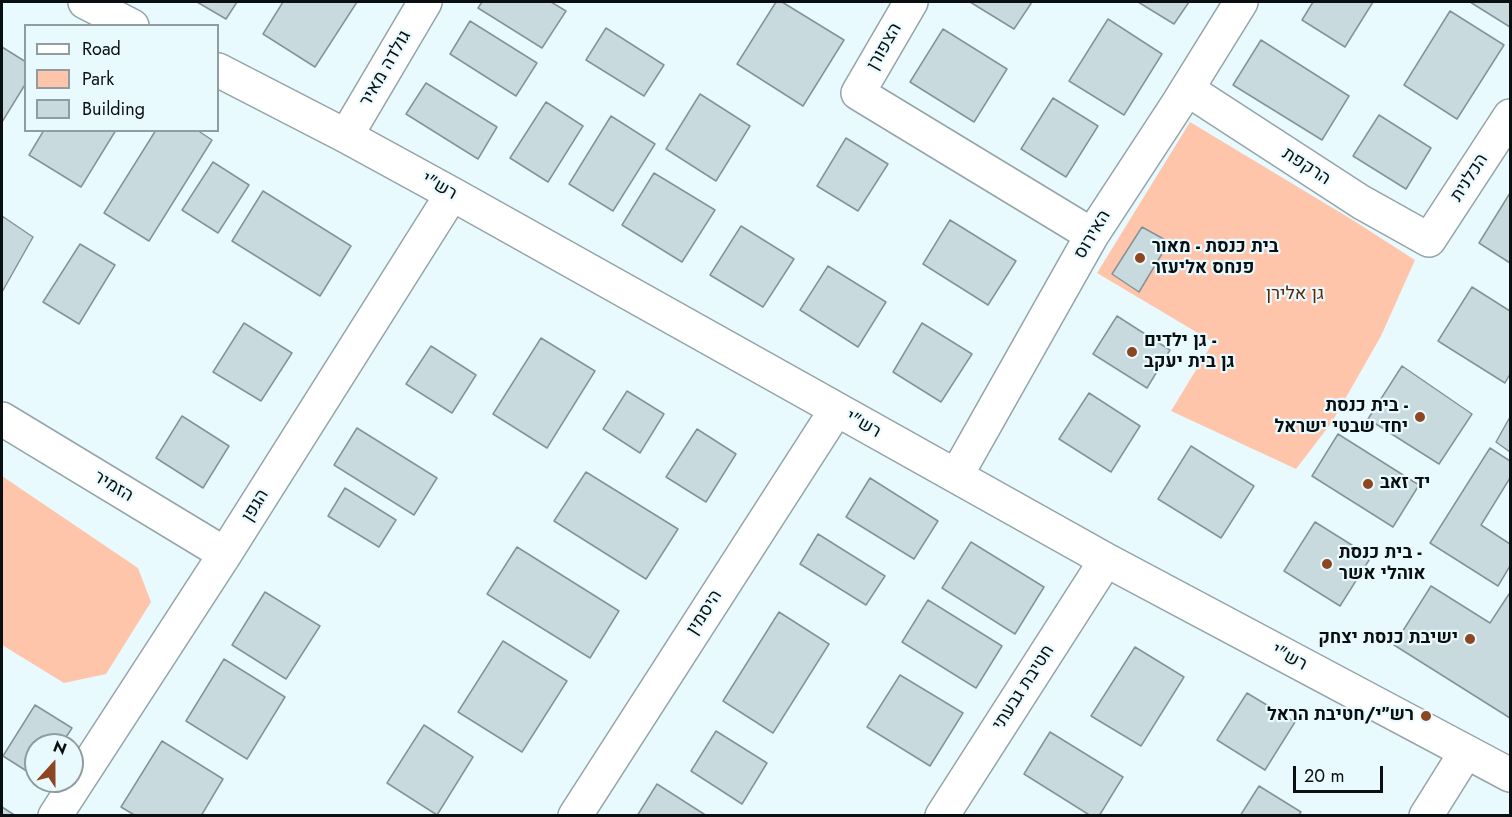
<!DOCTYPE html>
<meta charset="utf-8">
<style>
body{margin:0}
#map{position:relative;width:1512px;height:817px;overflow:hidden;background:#e9fafe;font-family:Jost,sans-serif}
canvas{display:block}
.frame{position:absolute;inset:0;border:3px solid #0a0f11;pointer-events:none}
.legend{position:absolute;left:24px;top:24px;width:195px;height:108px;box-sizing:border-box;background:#e9fafe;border:2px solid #909c9f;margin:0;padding:8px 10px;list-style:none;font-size:18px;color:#0a0f11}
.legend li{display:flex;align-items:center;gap:12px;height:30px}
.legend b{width:30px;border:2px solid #909c9f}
.north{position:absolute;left:24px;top:733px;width:60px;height:60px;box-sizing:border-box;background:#e9fafe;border:2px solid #909c9f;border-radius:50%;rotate:21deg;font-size:16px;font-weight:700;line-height:24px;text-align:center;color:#0a0f11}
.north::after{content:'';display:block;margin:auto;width:21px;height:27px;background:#8d4622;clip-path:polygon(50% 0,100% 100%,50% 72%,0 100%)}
.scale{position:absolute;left:1293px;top:766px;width:90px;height:27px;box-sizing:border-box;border:3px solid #0a0f11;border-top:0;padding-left:8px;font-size:18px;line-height:21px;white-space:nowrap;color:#0a0f11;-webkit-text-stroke:4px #e9fafe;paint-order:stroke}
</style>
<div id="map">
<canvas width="1512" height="817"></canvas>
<div class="frame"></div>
<ul class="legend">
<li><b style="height:8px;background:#fff"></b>Road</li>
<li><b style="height:16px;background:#ffc5ab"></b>Park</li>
<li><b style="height:16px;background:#c9dade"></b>Building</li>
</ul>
<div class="north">N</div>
<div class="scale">20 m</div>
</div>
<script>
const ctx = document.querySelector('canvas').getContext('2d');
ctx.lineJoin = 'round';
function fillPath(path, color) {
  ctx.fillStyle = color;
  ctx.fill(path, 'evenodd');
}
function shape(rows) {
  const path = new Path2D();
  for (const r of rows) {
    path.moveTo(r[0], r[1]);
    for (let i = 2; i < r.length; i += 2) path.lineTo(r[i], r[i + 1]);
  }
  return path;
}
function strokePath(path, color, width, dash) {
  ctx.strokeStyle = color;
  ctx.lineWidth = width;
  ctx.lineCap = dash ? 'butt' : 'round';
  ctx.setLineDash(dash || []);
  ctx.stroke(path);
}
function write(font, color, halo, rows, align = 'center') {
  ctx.font = font + ' Jost,Heebo,sans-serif';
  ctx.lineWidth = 4.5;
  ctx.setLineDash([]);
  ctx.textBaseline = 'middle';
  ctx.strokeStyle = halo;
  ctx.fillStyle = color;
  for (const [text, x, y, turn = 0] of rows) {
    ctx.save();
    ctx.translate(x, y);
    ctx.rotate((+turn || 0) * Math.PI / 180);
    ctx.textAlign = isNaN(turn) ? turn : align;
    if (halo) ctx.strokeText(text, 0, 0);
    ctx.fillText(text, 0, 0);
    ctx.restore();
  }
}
const green = shape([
 [1190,122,1351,219,1415,260,1381,336,1332,422,1296,469,1171,411,1213,342,1097,273],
 [2,476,138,568,151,602,106,674,64,683,2,645]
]);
const building = shape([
 [197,2,237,2,226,19,197,2],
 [283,2,357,2,315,67,263,34,283,2],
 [482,2,551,2,566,11,542,48,478,8,482,2],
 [776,2,782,2,844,40,803,106,737,64,776,2],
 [970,2,1032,2,1014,29,970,2],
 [1138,2,1189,2,1174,24,1138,2],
 [1313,2,1373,2,1345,47,1302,20,1313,2],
 [1470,2,1510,2,1510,27,1470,2],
 [1450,11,1504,45,1457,119,1404,85,1450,11],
 [1108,19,1162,54,1124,115,1069,81,1108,19],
 [470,21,537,63,516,96,450,54,470,21],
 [606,28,664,65,644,96,586,60,606,28],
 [943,29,1007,69,974,122,910,82,943,29],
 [1261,40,1349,96,1322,140,1233,85,1261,40],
 [2,47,26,62,26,83,2,122,2,47],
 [426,83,497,127,478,159,406,114,426,83],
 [700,94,750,126,716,181,666,149,700,94],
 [1053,98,1098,126,1066,177,1021,149,1053,98],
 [546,102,583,126,548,182,510,158,546,102],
 [1379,115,1431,148,1406,189,1353,156,1379,115],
 [611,116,655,144,613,211,569,184,611,116],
 [44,130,116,130,81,187,29,155,44,130],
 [156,130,197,130,212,140,149,241,104,213,156,130],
 [846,138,888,164,858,211,817,186,846,138],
 [213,162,249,185,218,233,182,210,213,162],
 [654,173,715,210,682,262,622,225,654,173],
 [263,191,351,246,320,296,232,241,263,191],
 [1510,193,1510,263,1479,243,1510,193],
 [2,216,33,237,2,292,2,216],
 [950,220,1016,261,988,305,923,264,950,220],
 [741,226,794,259,763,307,710,275,741,226],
 [1142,227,1169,242,1139,292,1112,274,1142,227],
 [80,244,115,265,79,324,43,302,80,244],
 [828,266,886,302,858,347,800,310,828,266],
 [1472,287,1510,311,1510,374,1505,383,1438,341,1472,287],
 [1117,316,1170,350,1147,388,1093,354,1117,316],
 [244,323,292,353,261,401,213,372,244,323],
 [922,323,972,354,941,402,893,372,922,323],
 [541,338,595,371,547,448,493,414,541,338],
 [431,346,476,375,452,413,406,384,431,346],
 [1402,366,1472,414,1439,464,1368,419,1402,366],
 [627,391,664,414,640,453,603,429,627,391],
 [1089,393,1140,426,1111,472,1059,439,1089,393],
 [182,416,229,446,203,488,156,458,182,416],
 [1510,417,1510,452,1496,442,1510,417],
 [357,428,437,478,414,515,334,465,357,428],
 [697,429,736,454,706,502,666,477,697,429],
 [1338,434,1419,485,1393,527,1312,476,1338,434],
 [1191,446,1254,486,1221,538,1158,499,1191,446],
 [1490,448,1510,461,1510,478,1481,525,1510,544,1510,566,1498,586,1430,543,1490,448],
 [586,472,678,529,646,579,554,521,586,472],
 [870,478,938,521,914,559,846,517,870,478],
 [345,488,396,520,379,547,328,516,345,488],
 [1315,522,1371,557,1340,606,1284,571,1315,522],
 [818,534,885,576,866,605,800,564,818,534],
 [971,542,1044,587,1015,634,942,588,971,542],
 [517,547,619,611,590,658,487,594,517,547],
 [1431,586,1490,623,1509,594,1510,595,1510,718,1394,645,1431,586],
 [265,592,320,626,286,679,232,645,265,592],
 [928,600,1002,646,976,688,902,642,928,600],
 [779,612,829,644,773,733,723,701,779,612],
 [503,641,567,681,522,752,458,712,503,641],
 [1135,647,1184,677,1141,746,1091,716,1135,647],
 [224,659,285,697,247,759,186,721,224,659],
 [900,675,963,713,930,766,867,727,900,675],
 [1247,693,1295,722,1265,770,1217,740,1247,693],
 [35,705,72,728,61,745,36,745,36,777,3,756,35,705],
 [424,725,473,757,437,815,387,783,424,725],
 [716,731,767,763,742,804,691,771,716,731],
 [1050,732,1123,777,1099,816,1091,816,1024,774,1050,732],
 [162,741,223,779,201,816,136,816,121,807,162,741],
 [657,784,707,816,637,816,657,784],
 [1259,786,1301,812,1298,816,1240,816,1259,786],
 [2,807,16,816,2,816,2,807]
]);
const street = shape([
 [85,2,132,26],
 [911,2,858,93,1092,235],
 [218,70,346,136,452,194,1106,560,1510,775],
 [1187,89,1361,202,1429,240,1510,116],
 [346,136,425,2],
 [2,419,225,554],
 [956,476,1092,235,1179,102,1241,2],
 [55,816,225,554,452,194],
 [575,816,836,410],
 [942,816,1106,560],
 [1426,816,1466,752]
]);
const markers = [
 [1140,258,6,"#8d4622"],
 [1132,352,6,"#8d4622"],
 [1420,417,6,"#8d4622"],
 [1368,484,6,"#8d4622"],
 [1327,564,6,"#8d4622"],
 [1470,639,6,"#8d4622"],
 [1426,716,6,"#8d4622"]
];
const streetNames = [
 ["הצפורן",885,47,-60],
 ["גולדה מאיר",386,69,-60],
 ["הרקפת",1306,167,33],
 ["הכלנית",1470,178,-57],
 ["רש\"י",439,187,29],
 ["האירוס",1093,235,-59],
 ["רש\"י",863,425,29],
 ["הזמיר",113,487,31],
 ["הגפן",256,506,-58],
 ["היסמין",705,613,-57],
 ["רש\"י",1289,658,28],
 ["חטיבת גבעתי",1024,688,-57]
];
const poiNames = [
 ["בית כנסת - מאור",1152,248],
 ["פנחס אליעזר",1152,269],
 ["גן ילדים -",1144,342],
 ["גן בית יעקב",1144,363],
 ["בית כנסת -",1408,407,"right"],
 ["יחד שבטי ישראל",1408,428,"right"],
 ["יד זאב",1380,484],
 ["בית כנסת -",1339,554],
 ["אוהלי אשר",1339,575],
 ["ישיבת כנסת יצחק",1458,639,"right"],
 ["רש״י/חטיבת הראל",1414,716,"right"]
];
const parkNames = [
 ["גן אלירן",1295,295]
];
fillPath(green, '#ffc5ab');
fillPath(building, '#c9dade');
strokePath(building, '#849397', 1.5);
strokePath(street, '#94a4a8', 36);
strokePath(street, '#fff', 33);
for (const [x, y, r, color] of markers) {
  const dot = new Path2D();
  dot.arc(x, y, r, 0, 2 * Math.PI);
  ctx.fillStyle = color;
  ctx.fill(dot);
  strokePath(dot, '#e9fafe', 2);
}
write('18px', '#0a0f11', '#e9fafe', streetNames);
write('bold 18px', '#0a0f11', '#e9fafe', poiNames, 'left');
write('18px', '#5a2508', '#e9fafe', parkNames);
</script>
